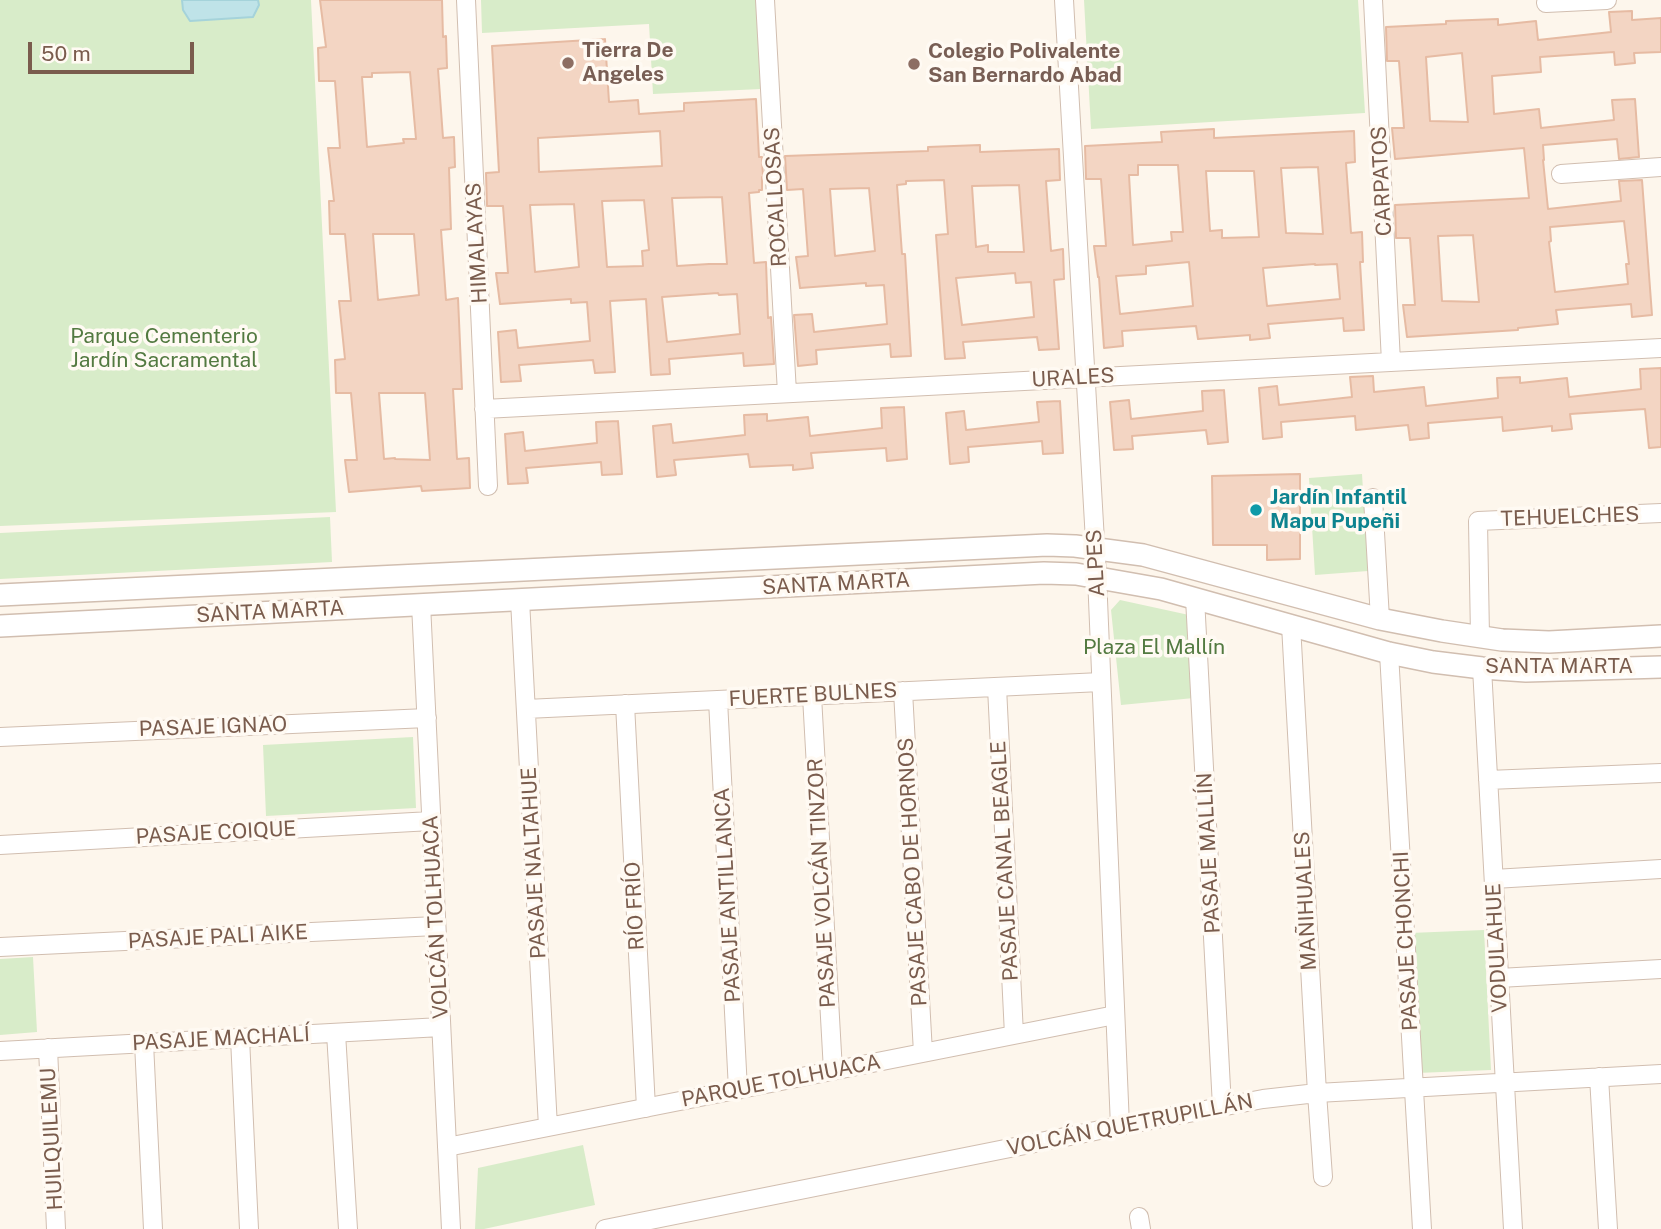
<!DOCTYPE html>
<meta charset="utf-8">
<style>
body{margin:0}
#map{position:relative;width:1661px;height:1229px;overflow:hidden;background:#fdf6ec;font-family:"Public Sans",sans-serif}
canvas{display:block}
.scale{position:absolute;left:28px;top:42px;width:166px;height:32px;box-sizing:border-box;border:4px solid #7a5c4d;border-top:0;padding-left:9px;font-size:21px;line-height:24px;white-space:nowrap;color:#7a5c4d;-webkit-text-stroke:5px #fffaf3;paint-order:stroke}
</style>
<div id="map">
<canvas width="1661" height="1229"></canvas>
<div class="scale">50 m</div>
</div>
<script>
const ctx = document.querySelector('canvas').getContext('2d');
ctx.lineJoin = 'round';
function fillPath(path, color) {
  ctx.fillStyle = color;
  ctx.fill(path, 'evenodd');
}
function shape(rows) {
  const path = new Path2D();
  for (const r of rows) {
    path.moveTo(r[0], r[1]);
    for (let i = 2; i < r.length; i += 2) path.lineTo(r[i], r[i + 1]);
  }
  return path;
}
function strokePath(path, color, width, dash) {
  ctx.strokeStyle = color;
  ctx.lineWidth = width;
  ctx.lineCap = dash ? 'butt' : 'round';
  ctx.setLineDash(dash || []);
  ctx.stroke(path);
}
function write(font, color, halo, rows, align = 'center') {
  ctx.font = font + ' "Public Sans",sans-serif';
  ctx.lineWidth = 7;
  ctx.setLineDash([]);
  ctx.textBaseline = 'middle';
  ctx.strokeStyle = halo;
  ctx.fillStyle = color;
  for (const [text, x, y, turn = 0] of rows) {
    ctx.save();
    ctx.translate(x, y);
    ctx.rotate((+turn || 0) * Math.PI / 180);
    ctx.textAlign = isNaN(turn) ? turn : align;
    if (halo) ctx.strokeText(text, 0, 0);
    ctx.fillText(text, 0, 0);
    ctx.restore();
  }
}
const green = shape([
 [0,0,311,0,336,512,0,526],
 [481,0,757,0,761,89,653,94,649,24,482,33],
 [1084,0,1358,0,1365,113,1091,129],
 [1362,474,1368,571,1315,575,1309,478],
 [330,517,332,562,0,579,0,533],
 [1120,600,1189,615,1194,698,1121,705,1111,610],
 [413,737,416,808,266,816,263,745],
 [1484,930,1491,1070,1417,1073,1410,933],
 [33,957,37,1032,0,1035,0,959],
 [583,1145,595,1205,484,1229,475,1229,478,1168]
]);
const water = shape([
 [182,0,258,0,259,5,253,17,190,21,183,10,182,0]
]);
const building = shape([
 [320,0,442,0,443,37,446,36,447,68,438,69,443,138,454,137,455,167,449,168,451,229,441,230,446,300,458,298,462,389,453,389,457,459,469,458,470,488,422,491,421,486,349,492,345,460,357,460,351,393,336,393,335,360,345,359,339,301,351,301,345,234,330,234,329,201,334,201,328,148,340,148,335,81,319,81,318,48,326,47,320,0],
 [410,72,416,139,403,139,404,143,367,147,362,77,372,77,372,73,410,72],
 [373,234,414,234,419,295,378,300,373,234],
 [379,393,425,393,430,460,395,459,395,458,384,459,379,393],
 [1632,11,1632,20,1661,18,1661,52,1634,53,1635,63,1615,65,1614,52,1540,57,1541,72,1492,76,1494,114,1539,109,1541,128,1614,120,1612,100,1635,99,1639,157,1619,159,1617,139,1543,145,1544,160,1543,160,1548,209,1621,201,1619,181,1642,180,1652,315,1632,317,1631,304,1556,310,1558,324,1518,328,1518,330,1407,337,1403,305,1415,305,1410,238,1396,238,1395,205,1529,198,1524,148,1395,159,1392,128,1404,128,1399,61,1387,61,1386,27,1446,24,1446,21,1498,19,1498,25,1536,21,1538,40,1611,32,1609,12,1632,11],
 [1462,53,1468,122,1430,121,1426,57,1462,53],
 [1624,221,1629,264,1626,264,1628,284,1555,292,1549,242,1551,241,1550,227,1624,221],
 [1473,235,1479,302,1442,301,1438,236,1473,235],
 [605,39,609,102,638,100,639,114,684,111,684,103,756,99,759,157,762,157,763,177,762,177,762,190,759,190,759,192,749,193,754,263,766,262,768,318,771,317,774,364,744,366,743,353,669,359,670,374,651,375,646,299,610,301,615,372,595,373,593,360,519,365,521,381,501,382,498,332,516,330,518,348,590,341,587,302,571,303,571,299,500,304,496,273,508,273,503,206,487,206,486,173,499,172,492,46,605,39],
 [660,131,662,166,539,172,538,138,660,131],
 [722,197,727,264,709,264,677,266,672,198,722,197],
 [644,200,649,250,642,251,643,266,607,267,602,201,644,200],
 [574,204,579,267,535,272,530,205,574,204],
 [718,293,719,295,737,294,740,334,667,342,662,297,718,293],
 [1214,129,1214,138,1354,131,1355,162,1346,163,1351,233,1362,232,1363,262,1360,262,1364,330,1344,331,1343,318,1268,324,1270,338,1250,340,1250,335,1198,339,1196,326,1122,331,1123,346,1104,348,1099,277,1098,277,1094,246,1106,246,1101,179,1086,179,1085,146,1162,142,1161,132,1214,129],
 [1138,165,1178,165,1183,232,1171,232,1172,241,1133,245,1129,175,1138,175,1138,165],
 [1318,167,1323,234,1286,233,1281,168,1318,167],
 [1206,171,1254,171,1259,237,1222,238,1222,230,1210,231,1206,171],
 [1189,262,1193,306,1120,314,1116,276,1146,274,1146,266,1189,262],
 [1315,264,1315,265,1337,264,1340,299,1267,306,1263,268,1315,264],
 [980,145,980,152,1059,149,1060,180,1046,181,1051,251,1063,249,1064,279,1054,280,1059,349,1039,350,1037,337,963,342,965,358,945,359,936,235,948,234,944,180,906,181,906,184,897,185,902,254,905,254,911,356,891,357,890,344,816,350,817,364,798,366,794,315,812,314,814,332,887,324,884,285,866,286,866,283,800,288,796,257,808,256,803,189,787,190,785,156,928,151,928,147,980,145],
 [1019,185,1024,252,988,252,988,245,976,247,972,186,1019,185],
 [869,188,875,251,835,256,830,189,869,188],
 [1015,273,1016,283,1031,282,1034,317,962,325,956,278,1015,273],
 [1661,368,1661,447,1649,448,1645,409,1570,414,1572,429,1552,431,1552,426,1503,431,1502,417,1428,423,1429,438,1410,440,1408,425,1356,430,1355,416,1281,422,1282,437,1263,439,1259,388,1277,386,1279,405,1352,397,1350,377,1373,376,1374,392,1424,387,1426,406,1498,398,1497,378,1520,377,1520,383,1567,378,1569,397,1641,389,1640,369,1661,368],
 [1224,390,1228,442,1208,444,1206,430,1132,436,1133,449,1114,450,1110,402,1129,400,1131,419,1203,411,1202,391,1224,390],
 [1060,401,1063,453,1043,454,1042,441,968,447,969,462,950,464,946,413,964,411,966,430,1039,422,1037,402,1060,401],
 [904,407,907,459,887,461,886,448,811,453,813,468,793,470,793,465,750,467,748,454,674,460,676,475,657,477,653,426,671,424,673,443,745,435,744,415,767,414,767,421,808,417,810,436,882,428,881,408,904,407],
 [618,421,622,474,602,475,601,462,526,468,528,483,508,484,505,434,523,432,525,451,597,443,596,422,618,421],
 [1300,474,1300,559,1267,560,1267,545,1213,545,1212,476,1300,474]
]);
const minor = shape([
 [466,0,488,486],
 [765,0,787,393],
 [1064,0,1097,576,1120,1126],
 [1373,0,1391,362],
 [1546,3,1607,0],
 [1561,174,1661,167],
 [484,409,1661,348],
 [1373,498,1380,619],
 [1195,598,1222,1107],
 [520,600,548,1127],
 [421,604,451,1229],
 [1291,625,1317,1093,1323,1177],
 [1480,637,1478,521,1661,513],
 [1389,653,1422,1229],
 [1482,668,1513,1229],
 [997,687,1014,1035],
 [903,691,923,1053],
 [812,696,833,1071],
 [718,700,738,1090],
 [625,704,646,1108],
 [526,709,1101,682],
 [0,737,427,718],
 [1488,780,1661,773],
 [0,845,431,821],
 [1494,879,1661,869],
 [0,947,436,926],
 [1499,978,1661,969],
 [336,1033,348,1229],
 [240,1038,249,1229],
 [144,1043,153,1229],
 [48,1048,56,1229],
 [0,1051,441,1027],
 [1599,1077,1608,1229],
 [447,1147,1115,1015],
 [1139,1217,1141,1229],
 [605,1229,1120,1126,1263,1099,1317,1093,1661,1074]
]);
const tertiary = shape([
 [0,595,1047,545,1075,546,1143,555,1380,619,1442,631,1502,640,1549,642,1661,636],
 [0,626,1044,573,1076,574,1161,589,1389,653,1433,662,1482,668,1526,671,1661,667]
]);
const markers = [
 [568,63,7,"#8d6e63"],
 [914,64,7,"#8d6e63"],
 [1256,510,7,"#0f9aa8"]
];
const educationNames = [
 ["Tierra De",582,51],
 ["Angeles",582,75],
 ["Colegio Polivalente",928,52],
 ["San Bernardo Abad",928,76]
];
const streetNames = [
 ["CARPATOS",1382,181,-93],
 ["ROCALLOSAS",776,197,-93],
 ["HIMALAYAS",477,243,-93],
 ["URALES",1073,378,-3],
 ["TEHUELCHES",1570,517,-2],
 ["ALPES",1096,563,-93],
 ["SANTA MARTA",836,584,-3],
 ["SANTA MARTA",270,612,-3],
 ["SANTA MARTA",1559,667],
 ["FUERTE BULNES",813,695,-3],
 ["PASAJE IGNAO",213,727,-2],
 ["PASAJE COIQUE",216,833,-3],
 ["PASAJE MALLÍN",1209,853,-93],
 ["PASAJE CANAL BEAGLE",1005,861,-93],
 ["PASAJE NALTAHUE",534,863,-93],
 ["PASAJE CABO DE HORNOS",913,872,-93],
 ["PASAJE VOLCÁN TINZOR",822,883,-93],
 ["PASAJE ANTILLANCA",728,895,-93],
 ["MAÑIHUALES",1306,901,-93],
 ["RÍO FRÍO",635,906,-93],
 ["VOLCÁN TOLHUACA",436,917,-93],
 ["PASAJE PALI AIKE",218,937,-3],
 ["PASAJE CHONCHI",1406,941,-93],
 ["VODULAHUE",1497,948,-93],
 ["PASAJE MACHALÍ",221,1039,-3],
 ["PARQUE TOLHUACA",781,1081,-11],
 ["VOLCÁN QUETRUPILLÁN",1130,1125,-11],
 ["HUILQUILEMU",52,1139,-93]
];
const parkNames = [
 ["Parque Cementerio",164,337],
 ["Jardín Sacramental",164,361],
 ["Plaza El Mallín",1154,648]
];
const cultureNames = [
 ["Jardín Infantil",1270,498],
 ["Mapu Pupeñi",1270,522]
];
fillPath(green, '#d8ecc9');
fillPath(water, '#bfe3e8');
strokePath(water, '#a5d3da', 2);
fillPath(building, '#f3d5c3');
strokePath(building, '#e6bba3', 2);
strokePath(minor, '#d1beb0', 20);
strokePath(tertiary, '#d1beb0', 24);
strokePath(minor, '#fff', 18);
strokePath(tertiary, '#fff', 21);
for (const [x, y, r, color] of markers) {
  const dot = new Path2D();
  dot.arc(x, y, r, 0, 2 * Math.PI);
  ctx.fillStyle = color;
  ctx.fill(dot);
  strokePath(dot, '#fffaf3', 2.5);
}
write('bold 21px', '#785e54', '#fffaf3', educationNames, 'left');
write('21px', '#7a5c4d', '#fffaf3', streetNames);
write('21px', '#537a41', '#fffaf3', parkNames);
write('bold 21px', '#0d838f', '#fffaf3', cultureNames, 'left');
</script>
